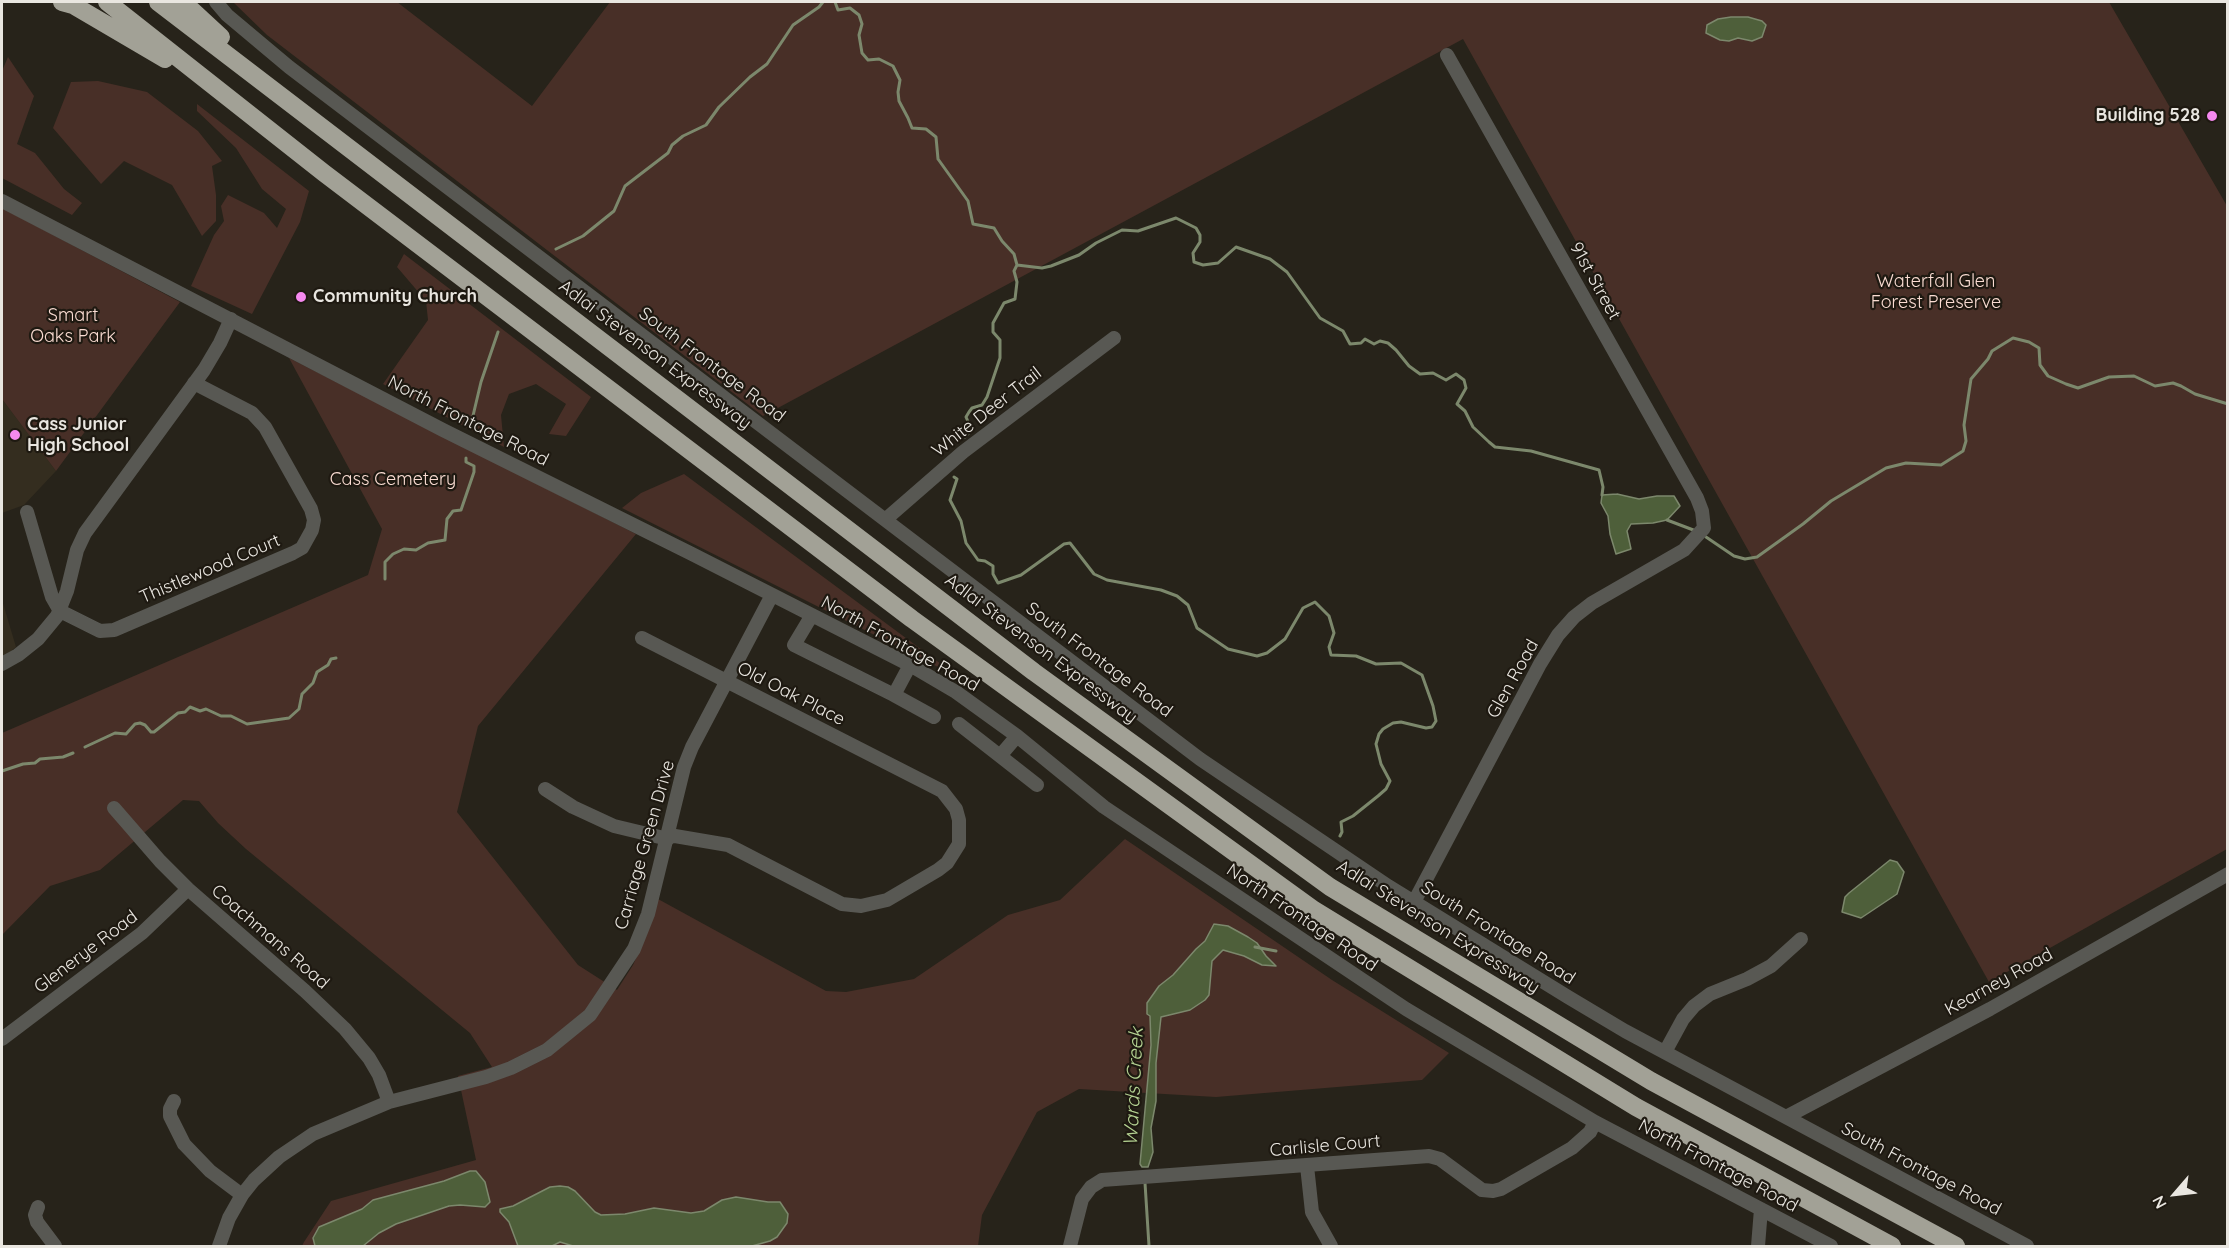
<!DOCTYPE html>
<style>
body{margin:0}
#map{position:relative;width:2229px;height:1248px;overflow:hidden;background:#27231a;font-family:Quicksand,sans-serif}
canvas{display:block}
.frame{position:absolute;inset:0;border:3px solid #e9e6e0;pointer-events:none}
.north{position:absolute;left:2145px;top:1164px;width:60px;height:60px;-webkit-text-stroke:4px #1e1911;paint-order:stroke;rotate:242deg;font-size:16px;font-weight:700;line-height:24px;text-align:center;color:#e9e6e0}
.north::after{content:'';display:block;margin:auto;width:21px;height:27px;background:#e9e6e0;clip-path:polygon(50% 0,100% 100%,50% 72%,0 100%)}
</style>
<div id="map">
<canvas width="2229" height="1248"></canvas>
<div class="frame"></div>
<div class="north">N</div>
</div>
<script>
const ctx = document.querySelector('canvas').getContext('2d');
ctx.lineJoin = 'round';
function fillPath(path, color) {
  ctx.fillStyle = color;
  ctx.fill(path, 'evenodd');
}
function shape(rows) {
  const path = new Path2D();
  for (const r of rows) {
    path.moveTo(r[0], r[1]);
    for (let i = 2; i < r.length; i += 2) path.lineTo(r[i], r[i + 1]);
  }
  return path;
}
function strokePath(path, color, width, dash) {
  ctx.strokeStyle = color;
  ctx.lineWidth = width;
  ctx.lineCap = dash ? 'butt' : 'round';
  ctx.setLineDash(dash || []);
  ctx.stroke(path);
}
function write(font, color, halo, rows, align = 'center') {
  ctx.font = font + ' Quicksand,sans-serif';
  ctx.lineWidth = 4.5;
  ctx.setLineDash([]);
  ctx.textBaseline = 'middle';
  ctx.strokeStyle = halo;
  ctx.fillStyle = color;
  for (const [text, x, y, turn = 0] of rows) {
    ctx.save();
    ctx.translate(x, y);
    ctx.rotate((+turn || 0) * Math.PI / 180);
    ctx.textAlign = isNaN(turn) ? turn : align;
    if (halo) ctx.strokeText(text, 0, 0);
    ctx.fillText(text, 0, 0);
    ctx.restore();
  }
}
const built = shape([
 [2,399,56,471,24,505,2,513],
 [2,600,16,647,2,658]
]);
const green = shape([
 [233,2,397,2,532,106,610,2,2109,2,2227,206,2227,849,1989,982,1463,39,763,416,267,35],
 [8,57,34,96,17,144,35,153,64,189,82,203,72,215,2,178,2,71],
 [98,81,147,92,198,131,222,161,212,166,216,195,216,221,202,236,172,185,124,161,101,184,53,128,71,82],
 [197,104,309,191,300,222,252,314,191,286,214,235,224,221,221,206,228,195,264,213,277,228,286,209,262,189,236,148,197,111],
 [2,208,180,302,56,471,2,399],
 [404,254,591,397,566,436,549,434,566,404,536,384,509,394,501,415,504,447,383,384,428,320,426,301,397,267],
 [289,358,636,534,478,726,457,812,578,965,617,990,633,965,646,936,658,899,826,991,846,992,914,979,1008,915,1060,900,1125,839,1332,980,1449,1053,1422,1080,1216,1097,1079,1089,1037,1112,982,1215,978,1246,302,1246,304,1242,331,1201,476,1160,458,1076,492,1067,470,1033,246,849,218,823,199,801,183,800,100,870,50,886,2,935,2,733,368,575,382,529],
 [684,474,960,678,622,508,641,493]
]);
const water = shape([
 [1731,17,1748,17,1762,21,1766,25,1762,37,1752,41,1738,38,1729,41,1720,40,1706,33,1707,25,1718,19,1731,17],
 [1617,494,1639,499,1657,496,1674,496,1680,506,1667,520,1653,523,1631,524,1627,531,1631,549,1616,554,1610,534,1608,516,1601,503,1602,495,1617,494],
 [1890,860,1897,862,1904,872,1897,894,1861,918,1842,912,1845,897,1849,893,1890,860],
 [1214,924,1228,926,1248,937,1257,943,1266,956,1276,966,1262,965,1244,956,1223,950,1212,961,1209,995,1205,1000,1190,1010,1161,1017,1156,1063,1156,1101,1151,1128,1153,1152,1148,1167,1142,1167,1140,1164,1151,1045,1150,1016,1147,1014,1147,1003,1159,986,1173,975,1196,949,1205,941,1214,924],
 [470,1171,476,1171,485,1182,490,1202,485,1207,460,1205,449,1206,396,1224,379,1233,363,1246,315,1246,313,1238,319,1227,362,1209,373,1200,444,1181,470,1171],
 [560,1186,568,1187,575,1191,595,1212,601,1215,625,1214,654,1208,691,1213,704,1211,722,1200,736,1197,768,1202,780,1202,788,1214,787,1223,777,1237,770,1241,752,1246,573,1246,560,1242,552,1246,518,1246,509,1222,500,1212,500,1209,513,1206,550,1187,560,1186]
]);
const stream = shape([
 [835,2,838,10,850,8,859,15,862,24,859,35,862,53,868,60,879,59,893,66,900,80,898,92,899,101,908,118,912,128,926,129,936,137,938,159,968,201,973,224,994,228,1002,241,1014,254,1017,265,1014,271,1017,282,1015,299,1004,303,993,323,993,332,1000,340,1000,358,987,397,982,405,972,408,969,412,966,417,970,426,968,434,965,437],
 [556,249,583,236,614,211,625,186,668,153,672,145,683,136,706,125,719,107,750,77,767,64,793,25,819,7,823,2],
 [1017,265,1042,268,1051,266,1079,255,1096,243,1122,230,1138,231,1176,218,1196,228,1200,235,1200,242,1193,253,1194,262,1203,265,1218,263,1236,247,1270,259,1287,272,1320,318,1343,331,1350,344,1361,343,1365,339,1374,344,1380,341,1388,343,1396,350,1409,366,1420,374,1433,373,1446,380,1456,374,1464,380,1466,388,1457,404,1465,411,1473,427,1489,442,1495,447,1531,451,1599,470,1603,487,1602,495],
 [472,420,481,382,498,332],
 [954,477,957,479,950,500,961,521,966,543,978,560,985,561,993,566,993,574,998,583,1021,575,1064,544,1070,543,1094,574,1107,580,1161,590,1177,596,1188,605,1197,628,1228,649,1257,656,1267,653,1285,639,1303,608,1315,602,1329,616,1334,633,1329,647,1331,655,1356,656,1376,664,1401,663,1422,675,1433,706,1436,721,1432,727,1426,728,1401,722,1393,723,1383,729,1379,734,1376,744,1381,764,1390,781,1386,789,1378,796,1353,816,1341,822,1342,832,1340,836],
 [1667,520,1696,531],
 [1706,537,1734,556,1745,559,1757,557,1803,524,1831,501,1886,468,1906,463,1941,465,1963,451,1966,441,1964,425,1971,379,1988,359,1992,351,2013,338,2029,342,2039,348,2040,365,2048,376,2066,384,2078,388,2109,377,2134,376,2155,386,2173,383,2181,386,2195,394,2228,404],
 [385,579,385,562,393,554,404,549,416,550,428,543,445,540,447,519,453,511,461,510,474,472,474,466,466,462,466,458],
 [85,747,115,733,126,734,135,724,140,723,145,725,151,732,154,732,178,713,185,712,190,707,200,711,206,709,221,716,231,716,247,724,289,718,299,709,302,694,313,683,317,672,328,665,331,659,336,658],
 [2,771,23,764,35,763,40,759,63,757,73,753],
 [1255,947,1276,951],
 [1145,1183,1149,1246]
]);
const minor = shape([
 [216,2,227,15,289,67,1200,759,1388,886,1568,997,1625,1031,2027,1246],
 [2,201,443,430,692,554,910,665,956,692,1017,736,1104,807,1406,1009,1595,1122,1831,1246],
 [27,512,52,597,60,611,100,631,114,630,293,553,302,548,312,530,314,520,311,509,265,427,252,413,194,383],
 [886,519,963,452,1114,338],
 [812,615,794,645,894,695,910,665],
 [642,638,942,791,956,809,959,820,959,844,947,863,938,870,887,900,861,906,842,904,728,845,669,835],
 [2,664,18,655,38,639,57,616,67,591,77,550,85,533,204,370,220,343,231,319],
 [894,695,934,717],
 [959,724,1000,756,1017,736],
 [1000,756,1037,785],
 [545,789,573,807,614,826,668,839],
 [114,808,160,861,188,889,305,991,345,1029,369,1058,379,1075,389,1102],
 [1414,902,1540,664,1558,635,1574,617,1592,603,1684,550,1704,528,1702,511,1697,498,1447,55],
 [2,1039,142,933,188,889],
 [1665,1052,1683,1019,1694,1006,1710,994,1747,979,1771,966,1801,939],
 [174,1101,170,1109,170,1116,184,1144,210,1171,242,1195],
 [1786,1117,1990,1009,2228,874],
 [1307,1166,1312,1212,1331,1246],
 [38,1207,35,1215,37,1222,55,1246],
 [219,1246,229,1218,242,1195,254,1180,279,1157,313,1134,389,1102,486,1077,511,1068,547,1050,590,1015,634,949,648,914,684,767,692,747,772,595],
 [1070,1246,1082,1199,1091,1187,1102,1180,1429,1156,1440,1159,1482,1190,1493,1191,1501,1189,1572,1148,1590,1132,1595,1122],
 [1758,1246,1761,1209]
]);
const highway = shape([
 [62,2,73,5,165,59],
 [107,2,324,173,912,619,1314,910,1636,1107,1892,1246],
 [158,2,1034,672,1330,887,1651,1081,1956,1246],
 [183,2,221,37]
]);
const markers = [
 [2212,116,6,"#f589ef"],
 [301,297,6,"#f589ef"],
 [15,435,6,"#f589ef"]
];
const poiNames = [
 ["Building 528",2200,116,"right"],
 ["Community Church",313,297],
 ["Cass Junior",27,425],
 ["High School",27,446]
];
const streetNames = [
 ["91st Street",1595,281,61],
 ["Adlai Stevenson Expressway",655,355,37],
 ["South Frontage Road",712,365,37],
 ["White Deer Trail",987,412,-38],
 ["North Frontage Road",468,421,27],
 ["Thistlewood Court",210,569,-23],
 ["North Frontage Road",900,644,29],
 ["Adlai Stevenson Expressway",1041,649,37],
 ["South Frontage Road",1099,660,37],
 ["Glen Road",1513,679,-61],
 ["Old Oak Place",791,694,27],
 ["Carriage Green Drive",645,845,-74],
 ["North Frontage Road",1302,918,34],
 ["Adlai Stevenson Expressway",1438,927,32],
 ["South Frontage Road",1498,933,32],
 ["Coachmans Road",270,937,41],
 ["Glenerye Road",86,952,-37],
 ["Kearney Road",1999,982,-29],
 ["Carlisle Court",1325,1146,-5],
 ["North Frontage Road",1718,1166,28],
 ["South Frontage Road",1921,1169,28]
];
const parkNames = [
 ["Waterfall Glen",1936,282],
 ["Forest Preserve",1936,303],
 ["Smart",73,316],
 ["Oaks Park",73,337],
 ["Cass Cemetery",393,480]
];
const waterNames = [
 ["Wards Creek",1134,1087,-87]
];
fillPath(built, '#342d1f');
fillPath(green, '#482f27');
fillPath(water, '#4e5f3a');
strokePath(water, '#7c886c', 1.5);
strokePath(stream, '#7c886c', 3);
strokePath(minor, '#585853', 14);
strokePath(highway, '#a2a196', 18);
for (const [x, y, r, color] of markers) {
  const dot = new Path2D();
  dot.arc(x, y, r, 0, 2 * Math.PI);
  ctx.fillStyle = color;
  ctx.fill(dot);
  strokePath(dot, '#1e1911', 2);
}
write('bold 18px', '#e9e6e0', '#1e1911', poiNames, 'left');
write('18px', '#e9e6e0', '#1e1911', streetNames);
write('18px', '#fadcd2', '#1e1911', parkNames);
write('italic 20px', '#b4d292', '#1e1911', waterNames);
</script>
